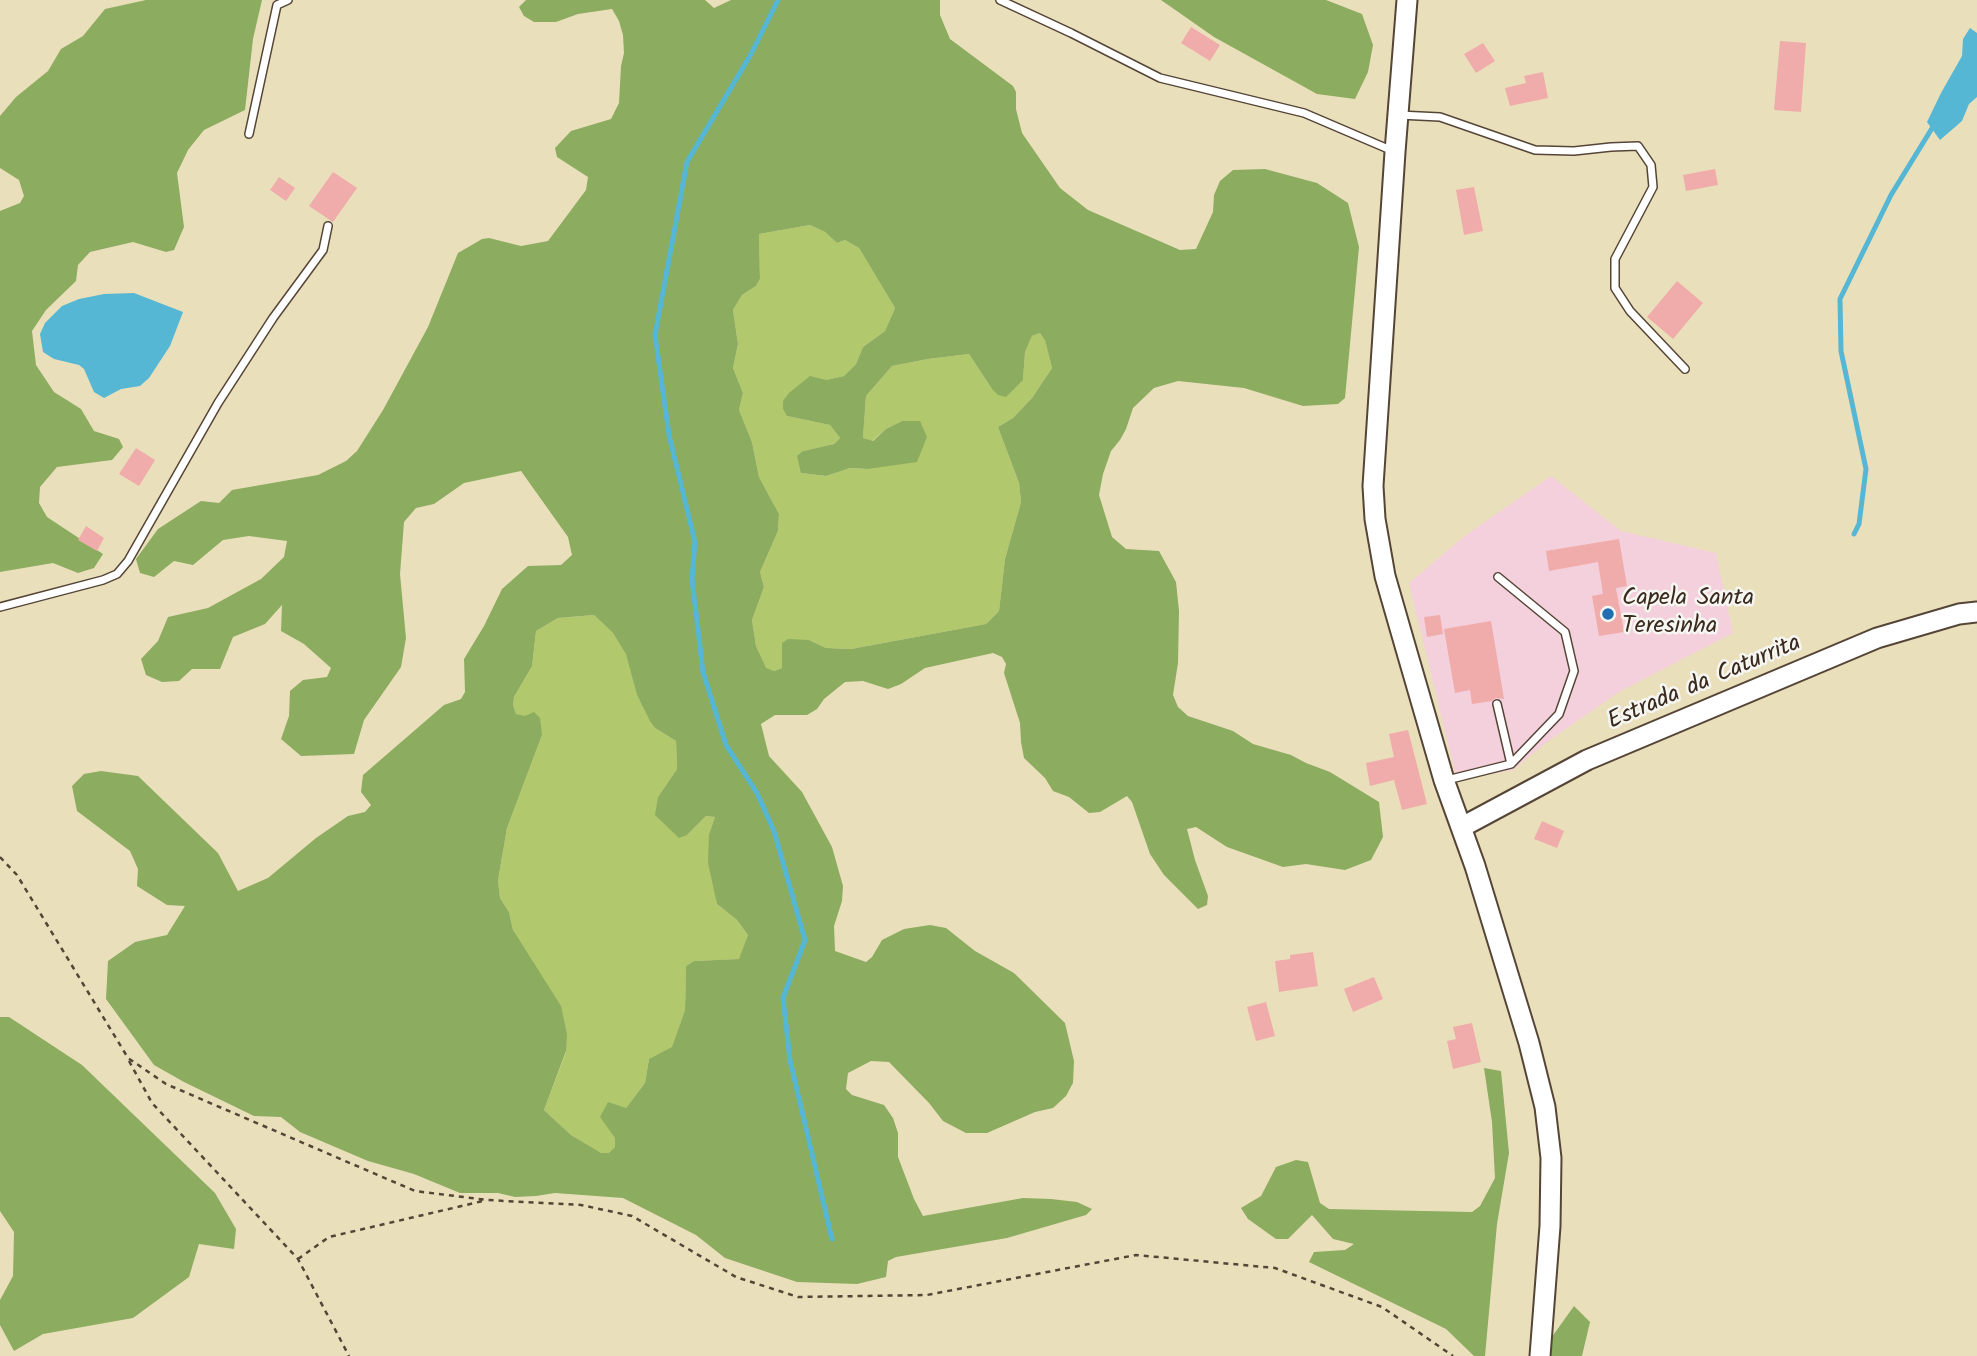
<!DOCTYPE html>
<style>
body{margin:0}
canvas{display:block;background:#eadfbb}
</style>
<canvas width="1977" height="1356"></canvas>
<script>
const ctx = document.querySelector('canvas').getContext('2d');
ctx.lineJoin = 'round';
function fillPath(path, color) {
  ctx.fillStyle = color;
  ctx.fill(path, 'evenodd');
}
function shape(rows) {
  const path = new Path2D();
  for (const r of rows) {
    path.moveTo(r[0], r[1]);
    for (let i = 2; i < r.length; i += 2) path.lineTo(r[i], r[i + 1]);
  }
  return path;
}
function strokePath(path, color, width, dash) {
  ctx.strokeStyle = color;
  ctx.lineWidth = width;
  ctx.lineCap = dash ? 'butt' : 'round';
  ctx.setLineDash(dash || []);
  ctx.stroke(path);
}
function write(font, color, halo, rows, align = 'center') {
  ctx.font = font + ' Kalam,sans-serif';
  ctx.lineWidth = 5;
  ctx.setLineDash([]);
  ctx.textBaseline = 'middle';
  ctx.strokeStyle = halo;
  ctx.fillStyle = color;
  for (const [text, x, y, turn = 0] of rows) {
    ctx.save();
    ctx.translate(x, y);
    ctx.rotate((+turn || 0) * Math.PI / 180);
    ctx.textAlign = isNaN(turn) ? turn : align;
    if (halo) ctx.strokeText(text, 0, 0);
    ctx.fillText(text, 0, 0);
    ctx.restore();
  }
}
const built = shape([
 [1551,476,1621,531,1716,553,1733,633,1619,692,1547,742,1513,770,1457,780,1409,583,1466,535]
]);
const green = shape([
 [810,225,825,232,837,243,845,240,859,248,895,308,885,331,863,347,856,364,844,376,826,380,787,416,830,425,840,438,834,444,803,451,801,473,826,476,850,468,867,469,920,421,902,421,886,429,872,441,863,438,866,396,892,366,928,359,969,354,992,389,1023,380,1025,352,1032,336,1040,333,1045,339,1052,368,1032,398,1013,418,998,427,1019,483,1021,502,1005,559,999,611,986,624,851,649,826,648,809,640,782,643,782,668,774,671,766,669,756,646,752,620,764,587,760,572,778,531,779,514,759,477,752,442,739,410,743,393,733,368,738,344,733,310,742,295,756,286,760,279,759,234],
 [594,615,613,633,627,654,637,695,655,728,676,741,677,769,658,797,687,835,706,816,715,817,709,834,717,904,737,920,748,935,740,959,694,961,686,966,685,1010,672,1048,649,1059,645,1083,626,1108,616,1138,615,1147,610,1153,600,1153,571,1135,544,1110,566,1052,513,930,509,912,500,898,498,880,507,828,542,735,525,717,516,714,513,705,514,697,532,666,536,631,558,618]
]);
const forest = shape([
 [146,0,262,0,253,39,245,110,204,130,188,150,177,173,184,227,174,250,166,252,133,242,90,252,78,265,76,281,46,310,32,331,36,365,54,392,81,409,94,431,119,439,123,447,112,460,57,467,40,487,39,503,47,517,103,554,94,568,78,573,53,563,0,572,0,211,20,203,24,196,19,180,0,168,0,116,16,97,48,71,61,49,83,36,105,9],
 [526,0,705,0,714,8,731,0,940,0,940,15,950,39,1013,86,1016,92,1016,109,1022,133,1060,188,1088,210,1180,250,1196,249,1213,212,1214,195,1220,181,1233,170,1265,169,1317,183,1348,203,1359,247,1345,398,1338,404,1303,406,1244,388,1178,381,1154,388,1133,408,1126,429,1120,440,1111,451,1103,474,1099,495,1112,537,1126,549,1159,551,1176,582,1179,611,1178,663,1173,695,1178,707,1188,716,1233,731,1253,744,1291,755,1306,763,1330,772,1379,802,1383,837,1371,860,1345,870,1306,864,1283,867,1227,847,1196,827,1187,829,1195,860,1208,896,1207,905,1198,909,1164,875,1150,854,1132,802,1127,796,1100,812,1089,813,1069,797,1053,791,1045,778,1024,758,1021,742,1020,723,1004,673,1006,664,1002,657,993,653,925,668,901,684,888,689,863,681,845,682,824,699,817,709,807,715,775,715,761,724,769,756,802,792,832,847,843,886,842,901,834,926,835,951,866,962,872,957,882,940,904,929,930,925,946,928,975,951,1014,973,1065,1023,1074,1061,1073,1083,1066,1096,1053,1108,1035,1112,987,1133,966,1133,943,1121,929,1103,889,1062,871,1061,848,1073,846,1089,852,1095,884,1105,893,1118,898,1133,898,1157,914,1199,923,1216,1023,1198,1051,1199,1077,1202,1092,1209,1086,1215,1007,1238,896,1257,888,1261,886,1277,857,1284,797,1282,725,1258,696,1235,623,1198,555,1193,536,1196,515,1197,498,1193,460,1193,414,1174,368,1161,300,1132,281,1117,254,1116,184,1082,154,1065,106,999,108,961,135,942,167,935,185,906,167,905,137,886,138,869,130,851,77,811,72,786,84,774,101,771,138,776,218,853,238,891,268,878,316,838,348,816,365,812,371,805,361,792,363,775,444,705,461,699,465,692,464,659,484,626,502,589,528,566,561,565,572,555,568,537,521,471,464,483,434,504,416,508,404,522,400,574,406,638,401,667,364,720,354,754,301,756,281,739,289,716,290,691,303,680,327,677,331,668,304,644,281,631,282,605,265,624,233,637,220,669,192,669,179,681,162,682,146,675,141,659,158,641,168,617,208,608,261,579,284,557,287,541,249,536,223,540,193,565,174,561,154,577,140,573,136,559,158,529,201,501,219,503,232,490,318,475,346,461,357,451,383,410,428,327,458,253,482,239,489,238,521,246,548,241,586,190,588,177,557,157,555,148,571,131,611,119,619,103,621,66,624,53,623,35,619,21,612,9,578,14,556,22,534,22,524,16,519,7],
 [810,225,825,232,837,243,845,240,859,248,895,308,885,331,863,347,856,364,844,376,826,380,810,376,789,393,783,401,783,409,787,416,830,425,840,438,834,444,803,451,797,456,801,473,826,476,850,468,867,469,917,462,927,437,920,421,902,421,886,429,873,441,863,438,866,396,892,366,928,359,969,354,992,389,998,395,1006,397,1023,380,1025,352,1032,336,1040,333,1045,340,1052,368,1032,398,1013,418,998,427,1019,483,1021,502,1005,559,999,611,986,624,851,649,826,648,809,640,788,639,782,643,782,668,774,671,766,668,756,646,752,620,764,587,760,572,778,531,779,514,759,477,752,442,739,410,743,393,733,368,738,344,733,310,742,295,756,286,760,279,759,234],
 [594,615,613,633,626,654,637,695,650,721,655,728,676,741,677,769,658,797,655,815,679,838,687,835,706,816,715,817,709,834,708,863,717,904,737,920,748,935,739,959,694,961,686,966,685,1010,672,1047,649,1059,645,1083,626,1108,608,1102,600,1117,615,1138,615,1147,609,1153,601,1153,571,1135,544,1110,566,1051,567,1034,561,1006,513,930,509,912,500,898,498,880,507,828,542,735,540,718,534,712,525,716,516,714,513,705,514,697,532,666,536,631,558,618],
 [1161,0,1326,0,1362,14,1373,45,1368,72,1355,99,1317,94,1214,37],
 [0,1017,9,1017,82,1065,215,1193,236,1229,234,1249,199,1244,189,1277,133,1318,43,1334,14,1351,0,1325,0,1300,13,1276,14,1232,0,1211],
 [1484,1068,1501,1071,1509,1153,1497,1224,1485,1356,1474,1356,1446,1329,1309,1262,1314,1252,1345,1250,1354,1244,1333,1239,1312,1215,1288,1239,1276,1239,1248,1219,1241,1208,1261,1196,1276,1167,1296,1160,1308,1162,1320,1203,1329,1209,1472,1212,1480,1206,1495,1178,1492,1122],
 [1574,1306,1590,1322,1582,1356,1549,1356,1549,1341]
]);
const water = shape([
 [1970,28,1977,33,1977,97,1969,104,1962,121,1940,140,1927,122,1941,93,1962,56,1963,39],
 [134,293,183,312,170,346,149,378,140,386,121,389,104,398,94,392,84,369,79,365,54,359,43,352,40,334,45,323,62,306,79,299,104,294]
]);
const stream = shape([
 [778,0,751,54,687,162,655,335,669,435,695,542,692,579,703,672,726,745,757,793,774,831,805,940,783,998,790,1060,832,1239],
 [1854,534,1859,524,1866,469,1841,351,1840,299,1891,195,1934,125]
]);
const building = shape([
 [1191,27,1220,45,1210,61,1181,43],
 [1780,41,1806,43,1801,112,1774,110],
 [1483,43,1495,61,1476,73,1464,54],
 [1543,72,1548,98,1510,106,1505,88,1526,83,1524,76],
 [1715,169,1718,185,1686,191,1683,175],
 [333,172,357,188,333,222,309,206],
 [279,177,295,188,286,201,270,190],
 [1474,187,1483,231,1464,235,1456,190],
 [1677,281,1703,303,1673,339,1647,317],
 [136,448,155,460,139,486,119,474],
 [86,526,104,538,97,551,78,540],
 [1619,539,1627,586,1616,588,1624,632,1599,636,1592,596,1603,594,1598,562,1549,571,1546,551],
 [1440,615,1443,634,1427,637,1424,617],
 [1491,621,1504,699,1496,698,1492,701,1472,704,1470,690,1455,693,1444,629],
 [1408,730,1427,804,1402,810,1394,780,1370,786,1366,763,1394,757,1389,734],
 [1542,821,1564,831,1557,848,1534,839],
 [1313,952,1318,986,1279,992,1275,961,1290,959,1290,955],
 [1374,977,1383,999,1353,1012,1344,989],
 [1266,1002,1275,1036,1256,1041,1247,1007],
 [1472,1023,1481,1062,1453,1069,1447,1041,1456,1039,1453,1027]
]);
const path = shape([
 [0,857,17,875,128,1058,166,1084,415,1191,487,1200,581,1205,632,1216,736,1277,798,1297,927,1295,1136,1255,1275,1268,1382,1307,1453,1356],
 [129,1061,152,1103,298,1259,349,1356],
 [298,1259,329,1237,483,1201]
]);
const lane = shape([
 [1000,0,1071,33,1160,78,1304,113,1393,151],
 [1399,115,1440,117,1535,150,1574,151,1611,147,1638,146,1651,165,1653,187,1615,259,1615,288,1630,311,1685,369],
 [249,134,277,5,288,0],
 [0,607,103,580,117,574,128,561,218,403,273,318,323,250,328,226],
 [1497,704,1511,764],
 [1447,780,1511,764,1559,714,1574,671,1565,632,1498,577]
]);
const secondary = shape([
 [1407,0,1395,152,1373,486,1375,519,1385,576,1404,642,1444,780,1475,866,1529,1043,1545,1107,1551,1158,1550,1226,1540,1356],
 [1462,827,1587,760,1877,638,1959,614,1977,612]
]);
const markers = [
 [1608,614,7,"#1f6fb2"]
];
const poiNames = [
 ["Capela Santa",1622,600],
 ["Teresinha",1622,628]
];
const streetNames = [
 ["Estrada da Caturrita",1705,684,-23]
];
fillPath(built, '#f4cfdc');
fillPath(green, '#b1c86d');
fillPath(forest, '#8cac60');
fillPath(water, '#55b7d3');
strokePath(stream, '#55b7d3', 5);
fillPath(building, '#efacaa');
strokePath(lane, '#554536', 10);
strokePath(secondary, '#554536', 23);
strokePath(path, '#554536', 2.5, [5, 5]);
strokePath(lane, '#fff', 7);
strokePath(secondary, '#fff', 19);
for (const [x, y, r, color] of markers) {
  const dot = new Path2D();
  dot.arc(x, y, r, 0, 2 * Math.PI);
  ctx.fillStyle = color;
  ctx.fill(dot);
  strokePath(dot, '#f6f6f2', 2.5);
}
write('24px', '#3b2a1e', '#f6f6f2', poiNames, 'left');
write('24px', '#3b2a1e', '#f6f6f2', streetNames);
</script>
